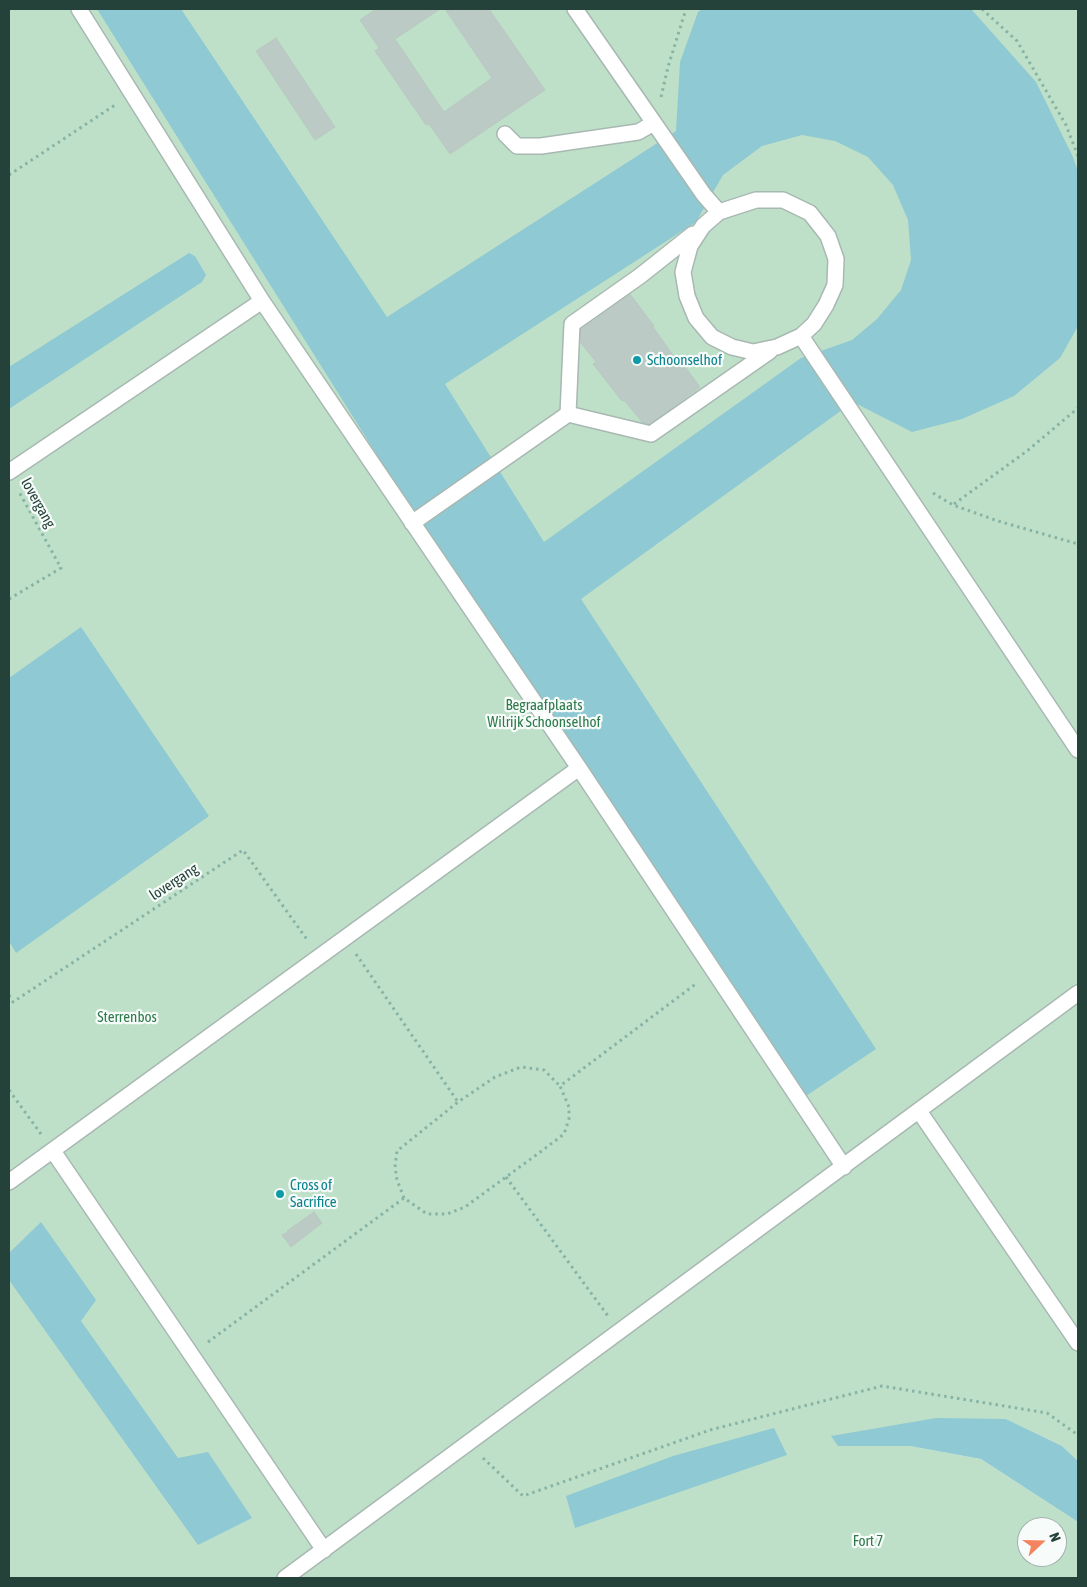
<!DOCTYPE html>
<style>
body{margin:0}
#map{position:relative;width:1087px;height:1587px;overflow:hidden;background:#e6efeb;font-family:"Asap Condensed",sans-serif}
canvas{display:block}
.frame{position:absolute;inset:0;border:10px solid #24423a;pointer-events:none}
.north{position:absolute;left:1017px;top:1517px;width:50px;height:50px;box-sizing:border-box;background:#f7fbf9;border:1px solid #a3b1ad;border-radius:50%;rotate:69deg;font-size:14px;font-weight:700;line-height:20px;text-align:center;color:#24423a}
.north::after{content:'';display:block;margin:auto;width:18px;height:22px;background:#f4845f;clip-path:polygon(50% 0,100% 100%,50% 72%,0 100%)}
</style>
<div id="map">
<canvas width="1087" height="1587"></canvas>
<div class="frame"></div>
<div class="north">N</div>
</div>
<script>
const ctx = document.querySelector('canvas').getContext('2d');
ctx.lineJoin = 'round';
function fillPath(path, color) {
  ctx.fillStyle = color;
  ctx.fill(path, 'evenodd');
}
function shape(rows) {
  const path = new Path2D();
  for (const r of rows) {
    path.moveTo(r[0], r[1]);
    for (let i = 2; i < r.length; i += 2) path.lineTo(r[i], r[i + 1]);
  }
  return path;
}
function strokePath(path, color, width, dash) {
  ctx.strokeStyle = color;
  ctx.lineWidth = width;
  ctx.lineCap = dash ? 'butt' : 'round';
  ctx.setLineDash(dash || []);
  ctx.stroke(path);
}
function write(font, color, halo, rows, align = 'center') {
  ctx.font = font + ' "Asap Condensed",sans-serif';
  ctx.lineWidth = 4.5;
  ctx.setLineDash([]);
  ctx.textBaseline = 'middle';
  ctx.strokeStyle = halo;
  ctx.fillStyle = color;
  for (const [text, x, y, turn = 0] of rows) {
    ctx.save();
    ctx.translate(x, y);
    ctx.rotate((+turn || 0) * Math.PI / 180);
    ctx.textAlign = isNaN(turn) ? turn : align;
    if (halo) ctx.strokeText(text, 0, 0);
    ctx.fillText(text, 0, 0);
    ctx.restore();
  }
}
const green = shape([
 [9,9,1078,9,1078,1461,1062,1446,1006,1419,838,1446,910,1446,981,1459,1078,1522,1078,1578,9,1578],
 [1027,1527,1057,1527,1057,1557,1027,1557]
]);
const water = shape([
 [97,9,181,9,387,317,676,131,680,62,698,12,702,9,971,9,1036,82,1073,157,1078,172,1078,326,1060,358,1014,396,962,419,912,432,853,402,581,599,876,1049,797,1102,431,541],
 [802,135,835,141,868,157,893,185,908,220,911,260,901,290,877,319,852,340,801,358,544,542,445,384,696,222,723,175,762,146],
 [189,253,195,256,206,275,202,282,9,409,9,367],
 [81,627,209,816,16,953,9,941,9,678],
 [41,1222,96,1300,81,1321,178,1458,208,1452,252,1518,198,1545,9,1280,9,1253],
 [936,1418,1006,1419,1062,1446,1078,1461,1078,1522,981,1459,910,1446,838,1446,831,1436],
 [774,1428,787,1455,575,1528,566,1496,673,1456]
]);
const building = shape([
 [376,9,440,9,395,39,444,112,492,78,445,9,489,9,545,90,450,154,429,124,426,125,375,51,379,48,360,20,376,9],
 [276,38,335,127,315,140,256,51,276,38],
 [630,294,654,326,653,327,675,358,677,356,700,387,646,427,624,400,622,401,593,364,596,362,574,334,630,294],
 [314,1212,322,1223,291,1247,282,1235,288,1232,287,1231,314,1212]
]);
const path = shape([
 [982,9,1017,41,1066,125,1078,156],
 [661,97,668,67,686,9],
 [9,175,115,105],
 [933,493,953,505,998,521,1078,544],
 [954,504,1027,451,1078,408],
 [9,599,61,568,18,490],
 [356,954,458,1102],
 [9,995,13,1002,243,850,308,941],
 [9,1090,41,1134],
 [506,1177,608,1316],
 [404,1198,397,1180,395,1167,397,1151,458,1102,495,1077,521,1067,544,1070,560,1086],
 [208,1342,404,1198,427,1214,447,1214,465,1207,543,1150,564,1134,569,1119,569,1107,560,1086,697,983],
 [483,1458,523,1496,710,1430,882,1386,1047,1413,1078,1435]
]);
const minor = shape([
 [575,9,704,195,719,212,756,200,783,200,810,213,828,236,836,259,835,285,826,305,814,324,801,336,777,347,753,352,732,347,712,337,696,318,687,296,683,272,690,246,703,226,719,212],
 [505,134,517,146,541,146,638,132,654,123],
 [262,301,579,768,844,1167],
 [801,336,1078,750],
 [568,414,572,324,640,276,693,234],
 [9,472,262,301,79,9],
 [412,523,568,414,651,434,770,351],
 [919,1111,1078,1343],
 [53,1151,324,1550],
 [9,1182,579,768],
 [285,1578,1078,993]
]);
const markers = [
 [637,360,5,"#0f9aa8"],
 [280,1194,5,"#0f9aa8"]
];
const cultureNames = [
 ["Schoonselhof",647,360],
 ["Cross of",290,1185],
 ["Sacrifice",290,1202]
];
const streetNames = [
 ["lovergang",38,503,61],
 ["lovergang",174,882,-33]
];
const parkNames = [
 ["Begraafplaats",544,705],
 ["Wilrijk Schoonselhof",544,722],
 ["Sterrenbos",127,1017],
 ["Fort 7",868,1541]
];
fillPath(green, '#bfe0c8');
fillPath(water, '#8ec9d4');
fillPath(building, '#bbcac4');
strokePath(building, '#b8c9c2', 1);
strokePath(minor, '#a8b8b2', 18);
strokePath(path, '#86b3a5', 3, [2.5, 4]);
strokePath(minor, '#fff', 15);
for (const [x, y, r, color] of markers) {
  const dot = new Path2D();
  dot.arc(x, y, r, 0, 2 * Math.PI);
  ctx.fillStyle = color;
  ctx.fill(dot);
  strokePath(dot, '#f7fbf9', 2);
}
write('15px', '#0d838f', '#f7fbf9', cultureNames, 'left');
write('15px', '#24423a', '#f7fbf9', streetNames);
write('15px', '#2d7a4b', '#f7fbf9', parkNames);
</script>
